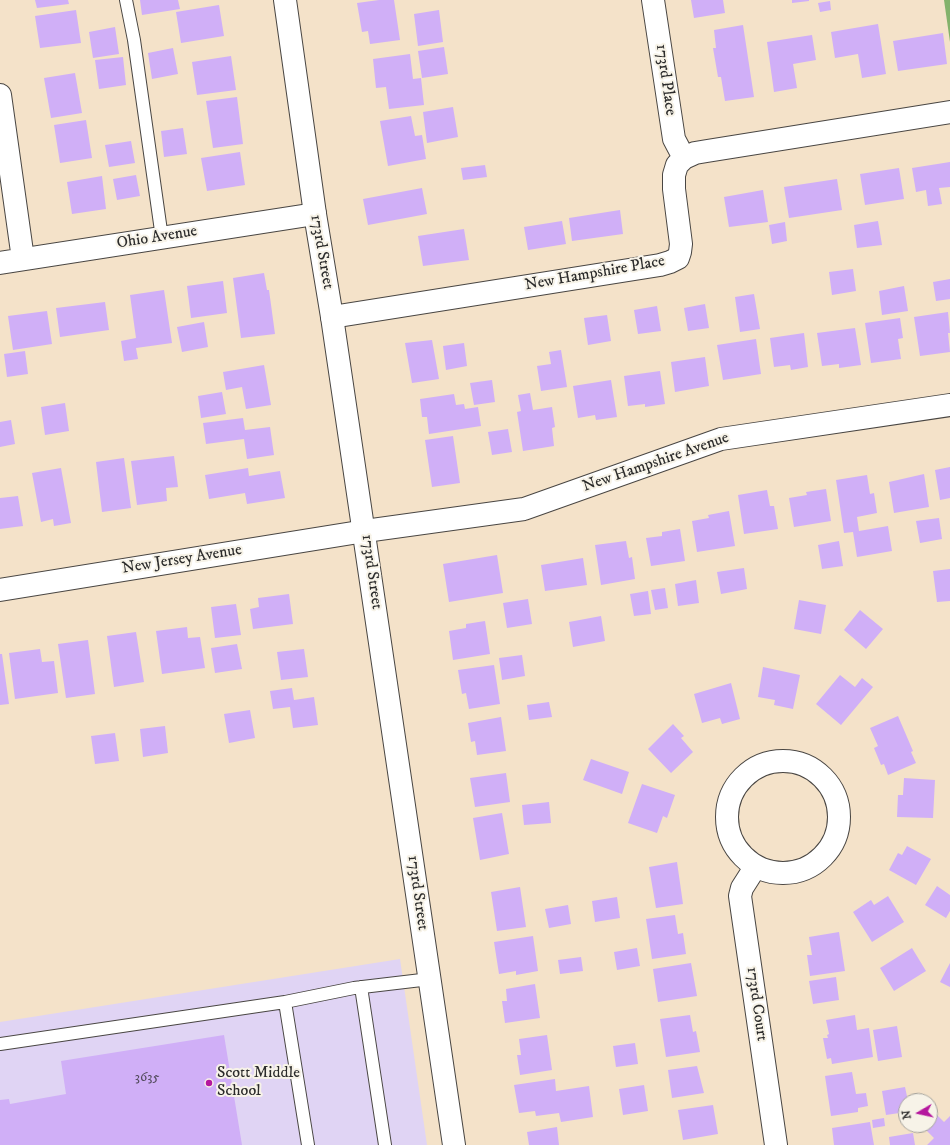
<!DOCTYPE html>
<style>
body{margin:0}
#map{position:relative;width:950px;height:1145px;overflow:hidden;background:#f4e2c9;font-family:"IM FELL DW Pica",serif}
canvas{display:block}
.north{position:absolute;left:898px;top:1093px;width:40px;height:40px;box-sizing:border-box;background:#f7f3e8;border:1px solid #a5a39c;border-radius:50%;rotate:261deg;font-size:11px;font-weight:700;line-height:16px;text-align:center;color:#2b2b2b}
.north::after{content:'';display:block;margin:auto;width:14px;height:18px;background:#b5179e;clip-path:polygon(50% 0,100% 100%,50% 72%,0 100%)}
</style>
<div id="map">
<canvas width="950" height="1145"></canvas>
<div class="north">N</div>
</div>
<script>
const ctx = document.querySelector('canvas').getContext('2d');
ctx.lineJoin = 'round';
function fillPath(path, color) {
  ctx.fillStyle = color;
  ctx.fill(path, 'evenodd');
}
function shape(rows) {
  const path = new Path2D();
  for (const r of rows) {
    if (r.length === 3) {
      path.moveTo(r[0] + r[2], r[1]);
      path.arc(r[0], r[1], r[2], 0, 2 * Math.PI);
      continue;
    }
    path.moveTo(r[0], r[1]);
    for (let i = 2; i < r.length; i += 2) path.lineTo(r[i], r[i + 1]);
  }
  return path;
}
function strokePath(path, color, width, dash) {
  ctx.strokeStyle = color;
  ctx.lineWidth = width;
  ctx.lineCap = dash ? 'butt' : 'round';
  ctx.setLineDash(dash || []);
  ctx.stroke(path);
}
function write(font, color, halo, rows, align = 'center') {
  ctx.font = font + ' "IM FELL DW Pica",serif';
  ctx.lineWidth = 4;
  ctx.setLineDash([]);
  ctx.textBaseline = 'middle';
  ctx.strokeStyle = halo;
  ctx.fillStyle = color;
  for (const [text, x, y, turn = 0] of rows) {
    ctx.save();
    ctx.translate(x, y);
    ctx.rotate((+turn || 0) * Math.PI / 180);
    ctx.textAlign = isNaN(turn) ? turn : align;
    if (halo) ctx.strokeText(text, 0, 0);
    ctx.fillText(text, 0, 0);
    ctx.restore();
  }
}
const built = shape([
 [400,959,427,1145,0,1145,0,1022]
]);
const forest = shape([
 [944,0,950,0,950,42]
]);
const building = shape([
 [35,0,68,0,69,4,37,8],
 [140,0,178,0,180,9,142,15],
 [379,0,394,0,400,40,370,44,368,31,362,32,357,3],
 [691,0,723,0,725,13,694,18],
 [792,0,809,0,809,1,792,3],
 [830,1,831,10,820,12,818,3],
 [219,5,224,36,181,43,176,12],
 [76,10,81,43,40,48,35,16],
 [439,10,443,42,418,46,414,14],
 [878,24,886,74,862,78,858,54,835,58,831,32],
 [743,25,754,97,725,101,721,77,718,77,713,48,716,48,714,30],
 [115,27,119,54,93,58,89,32],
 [943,33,947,64,898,71,893,41],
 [812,35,816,60,793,64,797,88,774,92,767,42],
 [444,47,448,74,422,78,418,51],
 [173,48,178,74,152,79,148,53],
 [410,54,413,79,421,78,424,105,389,109,386,87,376,88,373,59],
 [231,56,236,90,197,95,192,62],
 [123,57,126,85,99,89,95,60],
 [75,73,82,113,51,118,44,78],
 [237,97,243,144,213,148,206,101],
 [453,107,458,137,427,143,423,112],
 [411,116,415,136,422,135,426,159,388,166,380,121],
 [86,120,92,158,60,163,54,125],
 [183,128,187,154,164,157,161,131],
 [131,141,135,163,109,167,105,145],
 [240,152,245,185,207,191,201,158],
 [950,162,950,187,939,188,942,204,928,206,926,190,916,192,912,168],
 [485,165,487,177,463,180,461,168],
 [899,168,904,199,865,205,860,174],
 [136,175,140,196,117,200,113,179],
 [102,176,106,209,72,214,67,182],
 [837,179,842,210,789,218,784,187],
 [422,188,427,214,368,225,363,199],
 [763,190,768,222,729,227,724,197],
 [620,210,623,234,572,241,569,218],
 [562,221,566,244,528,250,524,227],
 [878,221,882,245,857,248,854,225],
 [785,222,787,241,772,244,769,225],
 [464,229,469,260,423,266,418,236],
 [853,269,856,291,832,295,829,272],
 [264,273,267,290,269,290,275,334,241,338,233,278],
 [950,279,950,299,936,301,933,282],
 [223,281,227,313,191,318,187,286],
 [904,286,908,311,882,315,879,291],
 [164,290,172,343,136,348,138,359,124,361,121,341,136,338,130,295],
 [754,294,760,329,740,332,735,297],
 [105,302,109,330,60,337,56,308],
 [705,304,709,328,688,331,684,308],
 [657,306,661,331,638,334,634,310],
 [47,311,52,344,13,350,8,316],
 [948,312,950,333,948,333,950,352,920,356,914,317],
 [607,315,611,341,588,345,584,318],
 [900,318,903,338,898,339,901,359,871,363,865,323],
 [204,322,208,347,182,352,177,327],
 [855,328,861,365,839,368,839,364,822,366,817,333],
 [804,333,808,367,791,370,790,365,774,367,770,338],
 [756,339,761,374,723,380,717,345],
 [432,340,439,379,412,383,405,343],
 [464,343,467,366,446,370,443,346],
 [561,350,567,387,541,391,537,366,551,364,549,352],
 [25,351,28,374,7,377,4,354],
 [705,357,709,386,675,392,671,362],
 [264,365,271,405,246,409,242,387,226,390,223,372],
 [660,371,665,404,645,407,645,404,628,406,624,376],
 [492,380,495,402,474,405,470,383],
 [611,380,617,417,596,420,595,415,578,418,573,386],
 [222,392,226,414,201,418,198,396],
 [530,393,533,410,552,407,555,427,552,428,554,446,523,451,517,412,521,411,518,395],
 [454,394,456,405,464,404,465,409,478,407,481,426,429,434,427,417,422,417,420,399],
 [65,403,69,431,45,435,41,407],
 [243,418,245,430,270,427,274,455,247,459,244,439,206,444,203,423],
 [11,420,15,444,0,447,0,422],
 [508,429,512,452,492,455,488,432],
 [453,436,460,483,432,487,425,440],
 [174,456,178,487,166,488,167,501,137,505,131,461],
 [124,458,131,508,102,512,96,462],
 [950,467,950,498,940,500,935,470],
 [61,468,71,523,54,526,53,519,41,522,32,473],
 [248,468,249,476,280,471,285,498,247,504,245,493,209,499,205,475],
 [924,474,929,507,894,513,889,482],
 [867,475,870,494,874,493,877,513,857,517,859,531,888,526,892,551,857,557,853,532,844,533,836,480],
 [826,489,831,521,794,527,789,498,807,495,806,492],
 [767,490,770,506,774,506,778,529,744,534,738,495],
 [18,496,23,526,0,529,0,498],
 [729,511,735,546,697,552,692,521,709,518,708,515],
 [939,518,942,539,920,543,916,521],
 [680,529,685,561,651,566,646,538,662,536,662,532],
 [626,541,629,558,632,557,635,579,601,585,595,545],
 [839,541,843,566,822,569,818,545],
 [497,555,503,593,449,602,443,564],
 [583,558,587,585,545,591,541,565],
 [744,568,747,589,721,594,717,572],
 [950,569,950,601,937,602,933,571],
 [696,580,699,603,678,606,675,584],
 [665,588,668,608,655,610,651,590],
 [648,591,651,614,634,616,630,594],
 [289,594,293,624,253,629,250,609,259,607,258,598],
 [528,599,532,624,507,628,503,603],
 [799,600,826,605,821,634,794,629],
 [236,604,241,635,215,638,211,607],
 [860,610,883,629,866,649,844,630],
 [601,616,605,641,573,647,569,622],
 [485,621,490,654,453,660,449,631,466,628,466,624],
 [187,627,188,638,200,637,205,668,162,674,156,631],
 [136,632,144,682,114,687,107,636],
 [88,640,95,694,66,698,58,644],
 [237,644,242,669,215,673,211,648],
 [40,649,42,662,54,661,58,693,15,699,9,653],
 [304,649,308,677,281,680,277,652],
 [0,654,2,654,9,704,0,705],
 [522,655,525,676,502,680,499,658],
 [494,665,500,704,469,709,466,693,462,694,458,670],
 [763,667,800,675,793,709,774,705,775,700,758,697],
 [840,675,855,687,862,678,873,687,841,725,816,704],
 [731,683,740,719,722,724,720,718,702,723,694,694],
 [292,688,294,700,314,697,318,725,293,728,290,707,273,709,270,691],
 [549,702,552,717,529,720,527,705],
 [250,710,255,738,229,743,224,714],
 [898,716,913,751,911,752,916,763,888,775,884,764,881,765,874,748,878,746,870,728],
 [501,717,506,751,477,755,475,741,471,742,468,723],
 [673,724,684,736,681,738,693,752,671,773,648,749],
 [165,726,168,753,143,757,140,729],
 [115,733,119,761,95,764,91,736],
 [591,759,629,772,622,794,583,780],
 [506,773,510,802,475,807,470,778],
 [904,778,935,780,933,818,897,817,898,795,903,795],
 [642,784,675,795,667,818,663,816,657,833,628,823],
 [549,802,551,823,524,825,522,805],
 [502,813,509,854,480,860,473,818],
 [907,846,931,859,916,885,889,870,898,853,902,855],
 [677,862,683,904,656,908,649,867],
 [937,886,950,895,950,911,946,918,925,905],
 [520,887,526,927,497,931,491,892],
 [888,896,904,922,872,942,853,912,871,900,874,905],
 [617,897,620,918,595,922,592,901],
 [568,905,571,924,549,928,545,909],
 [675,915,678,934,683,933,686,954,652,959,646,919],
 [839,932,845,971,810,976,807,955,812,955,809,937],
 [533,936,538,971,516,975,516,971,499,974,494,942],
 [637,948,640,966,617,970,614,952],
 [912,948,926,971,894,991,880,968],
 [581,957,583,971,560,974,558,960],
 [691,963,697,996,658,1002,653,969],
 [950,963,950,987,940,982],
 [836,977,839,1000,813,1004,809,981],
 [535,984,540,1018,505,1023,502,1001,507,1001,506,989],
 [690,1015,693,1032,696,1031,700,1052,666,1057,660,1019],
 [855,1015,857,1030,869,1028,873,1057,832,1064,831,1058,827,1059,823,1038,828,1038,827,1035,829,1034,826,1020],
 [897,1026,902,1057,878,1061,873,1030],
 [224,1035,242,1145,0,1145,0,1100,9,1099,10,1104,66,1094,61,1061],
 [547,1035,552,1070,520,1075,517,1055,521,1055,519,1039],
 [635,1043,638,1064,616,1067,613,1046],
 [697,1066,704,1093,672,1098,668,1070],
 [852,1072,856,1094,866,1093,868,1106,858,1108,858,1112,831,1116,825,1076],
 [555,1079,556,1091,589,1086,593,1117,561,1122,559,1113,536,1116,535,1111,519,1113,514,1085],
 [644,1085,648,1111,623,1115,619,1089],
 [905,1087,908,1101,906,1101,906,1112,886,1115,882,1091],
 [713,1105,718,1134,683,1140,678,1110],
 [936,1114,944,1122,950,1116,950,1145,927,1145,934,1138,923,1127,925,1125,930,1125,930,1120],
 [884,1118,885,1126,873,1128,872,1120],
 [870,1122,874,1145,834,1145,832,1128],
 [557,1127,559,1145,529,1145,527,1132],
 [913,1133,915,1145,890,1145,889,1137]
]);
const service = shape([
 [126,0,134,40,162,238],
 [361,987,385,1145],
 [0,1044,285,1002],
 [308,1145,285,1002,354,988,430,979]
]);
const minor = shape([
 [653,0,674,139,684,158],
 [0,95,23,259],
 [0,263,315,214],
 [332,317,660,265,670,262,678,258,680,252,681,244,674,189,674,175,677,165,684,158,695,153,707,151,950,112],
 [0,590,365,531,524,509,721,439,950,405],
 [783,817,56],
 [756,866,742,888,740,896,776,1145]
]);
const tertiary = shape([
 [285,0,315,214,332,317,454,1145]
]);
const markers = [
 [209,1083,4,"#b5179e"]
];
const numberNames = [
 ["3635",147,1078]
];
const streetNames = [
 ["173rd Place",665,80,82],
 ["Ohio Avenue",157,238,-9],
 ["173rd Street",321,252,80],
 ["New Hampshire Place",595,274,-10],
 ["New Hampshire Avenue",656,463,-19],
 ["New Jersey Avenue",182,560,-9],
 ["173rd Street",371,572,82],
 ["173rd Street",417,893,82],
 ["173rd Court",756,1004,82]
];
const poiNames = [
 ["Scott Middle",217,1074],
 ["School",217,1092]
];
fillPath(built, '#e0d4f4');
fillPath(forest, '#83b26b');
fillPath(building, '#d0aff7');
strokePath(service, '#494643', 14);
strokePath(minor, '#494643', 24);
strokePath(tertiary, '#494643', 24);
strokePath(service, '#fff', 12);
strokePath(minor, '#fff', 22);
strokePath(tertiary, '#fff', 22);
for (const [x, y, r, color] of markers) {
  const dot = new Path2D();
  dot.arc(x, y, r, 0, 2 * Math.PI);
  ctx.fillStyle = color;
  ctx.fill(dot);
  strokePath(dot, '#f7f3e8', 1.5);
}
write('14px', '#544c5e', null, numberNames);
write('16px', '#2b2b2b', '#f7f3e8', streetNames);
write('16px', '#2b2b2b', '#f7f3e8', poiNames, 'left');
</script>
